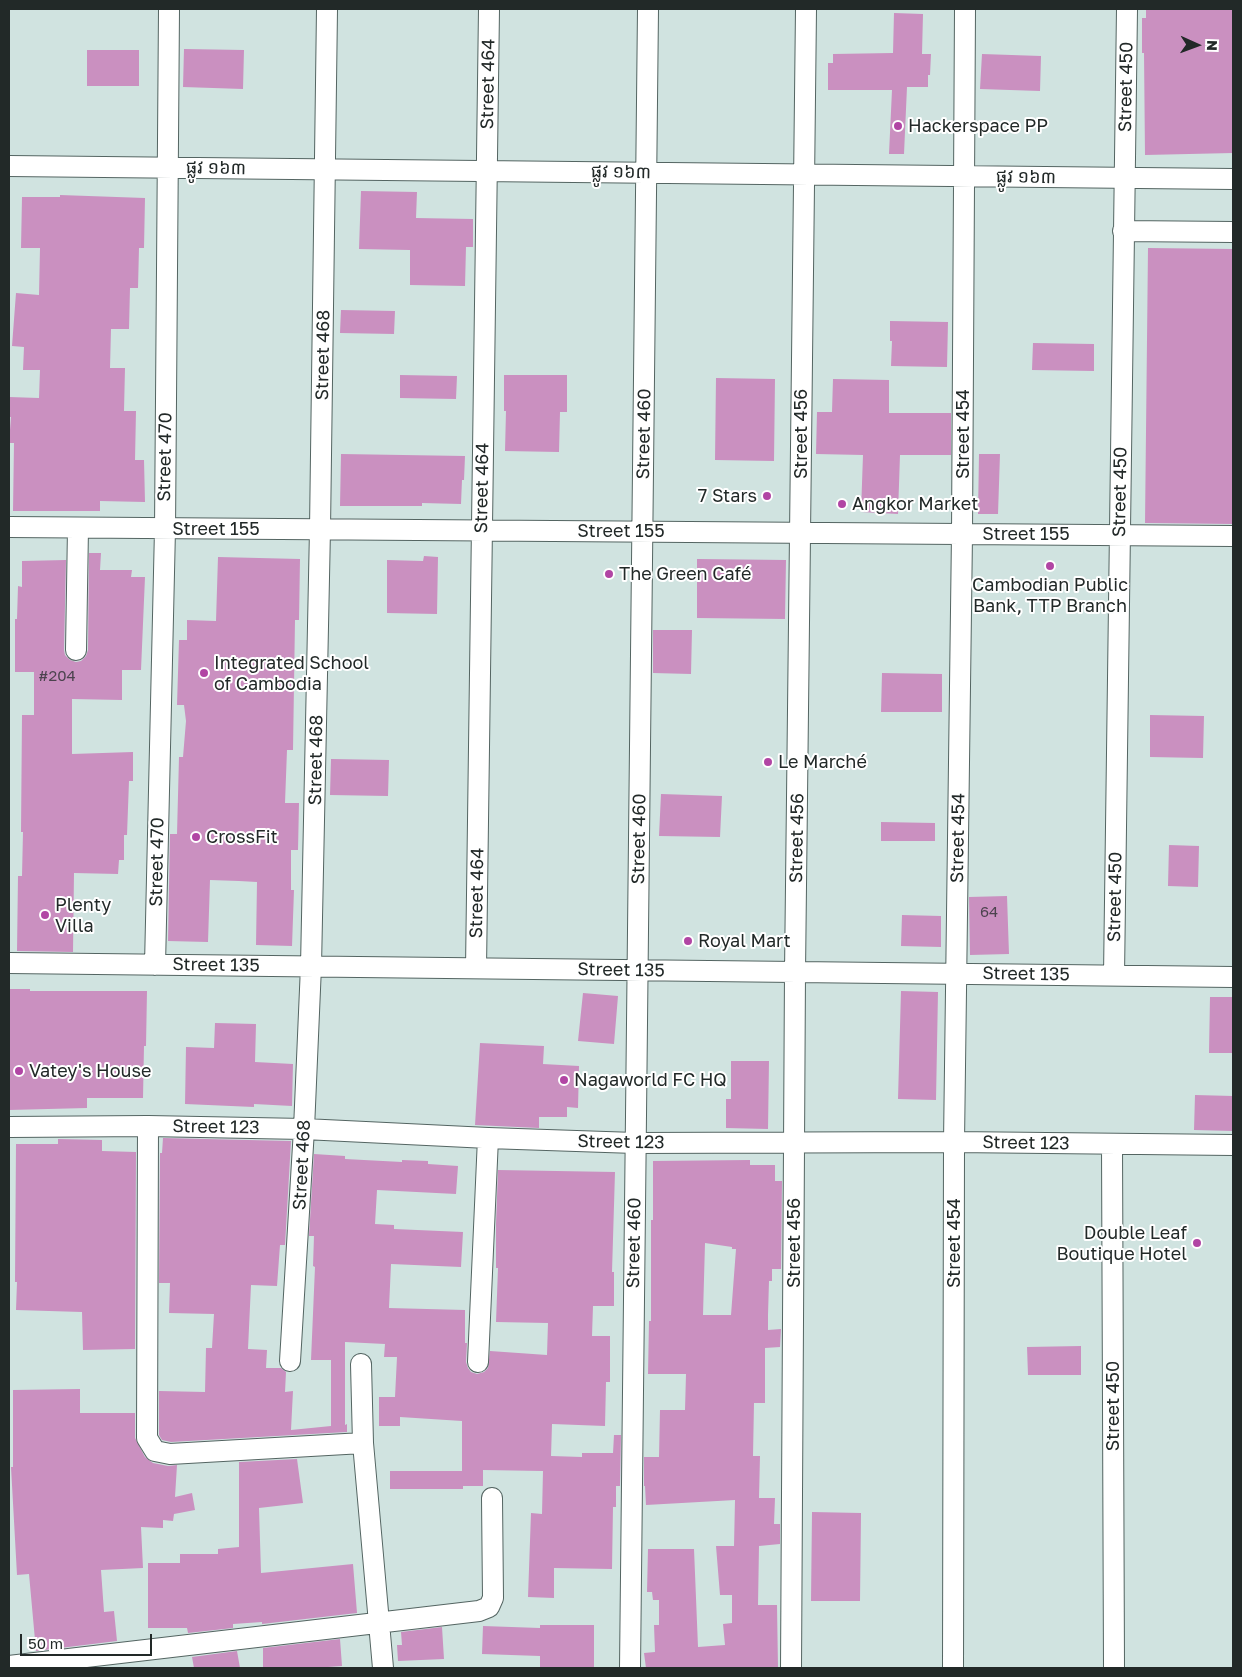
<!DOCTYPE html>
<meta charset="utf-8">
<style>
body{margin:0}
#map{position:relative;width:1242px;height:1677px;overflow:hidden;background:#d0e3e0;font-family:"Golos Text",sans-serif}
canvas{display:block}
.frame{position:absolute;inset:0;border:10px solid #222928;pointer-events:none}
.north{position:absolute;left:1172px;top:20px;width:50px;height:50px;-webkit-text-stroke:4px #fff;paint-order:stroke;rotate:92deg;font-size:14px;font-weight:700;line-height:20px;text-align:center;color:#222928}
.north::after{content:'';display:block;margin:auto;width:18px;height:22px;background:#222928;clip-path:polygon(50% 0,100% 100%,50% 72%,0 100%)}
.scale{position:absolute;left:20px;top:1634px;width:132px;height:22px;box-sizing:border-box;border:2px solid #222928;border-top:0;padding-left:6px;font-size:15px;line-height:18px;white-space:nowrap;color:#222928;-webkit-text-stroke:4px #fff;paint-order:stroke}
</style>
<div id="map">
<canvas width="1242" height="1677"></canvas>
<div class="frame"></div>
<div class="north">N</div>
<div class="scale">50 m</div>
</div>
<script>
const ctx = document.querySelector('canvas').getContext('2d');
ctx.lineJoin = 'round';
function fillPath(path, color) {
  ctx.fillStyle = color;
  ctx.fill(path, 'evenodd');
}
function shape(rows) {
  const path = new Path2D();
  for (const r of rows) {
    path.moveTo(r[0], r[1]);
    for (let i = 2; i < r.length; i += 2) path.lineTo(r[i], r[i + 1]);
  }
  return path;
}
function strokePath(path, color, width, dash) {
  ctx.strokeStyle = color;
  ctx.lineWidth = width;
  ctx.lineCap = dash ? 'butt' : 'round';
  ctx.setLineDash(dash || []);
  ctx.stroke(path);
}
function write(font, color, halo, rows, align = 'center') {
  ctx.font = font + ' "Golos Text","Noto Sans Khmer",sans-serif';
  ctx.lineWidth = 4;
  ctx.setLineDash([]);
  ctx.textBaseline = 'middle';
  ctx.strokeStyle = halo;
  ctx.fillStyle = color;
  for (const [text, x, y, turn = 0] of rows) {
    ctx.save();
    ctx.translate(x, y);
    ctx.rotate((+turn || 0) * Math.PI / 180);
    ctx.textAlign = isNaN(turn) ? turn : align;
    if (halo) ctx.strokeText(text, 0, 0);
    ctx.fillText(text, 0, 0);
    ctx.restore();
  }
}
const building = shape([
 [1146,9,1233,9,1233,153,1145,155,1144,53,1142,53,1142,18,1146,18],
 [894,13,923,14,922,54,931,54,930,75,928,75,928,87,907,87,904,154,889,154,892,90,828,90,828,63,833,63,833,54,893,53],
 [184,49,244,50,243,89,183,87],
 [87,50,139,50,139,86,87,86],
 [982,54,1041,56,1040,91,980,89],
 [361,191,417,192,416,218,473,219,473,247,466,247,465,286,410,285,410,250,359,249],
 [60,195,145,198,144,248,139,248,138,288,130,288,129,329,111,329,110,368,125,368,124,411,136,411,135,460,144,460,145,502,100,501,100,511,13,511,14,443,9,443,11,417,9,417,9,397,39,398,40,370,23,370,24,347,12,346,16,293,39,295,40,248,21,248,22,197,60,197],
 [1148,248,1233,249,1233,524,1145,523],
 [341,310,395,311,394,334,340,333],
 [890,321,948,322,947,367,891,366,892,341,890,341],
 [1033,343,1094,344,1094,371,1032,370],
 [400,375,457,376,456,399,400,398],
 [504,375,567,375,567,412,560,412,559,452,505,451,506,411,504,411],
 [716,378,775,379,774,461,715,460],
 [833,379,889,380,889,413,951,413,951,455,900,455,898,514,861,512,863,455,816,454,817,412,832,412],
 [341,454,465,456,464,480,462,480,461,504,422,503,422,506,340,506],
 [979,454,1000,454,998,514,978,514],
 [89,553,101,553,100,570,132,570,131,577,145,577,141,670,122,670,122,700,72,699,72,754,133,752,133,781,129,781,127,835,124,835,124,860,119,860,118,874,74,873,73,952,17,951,18,876,22,876,23,832,21,832,22,715,34,715,34,672,15,672,15,619,17,619,18,586,22,587,22,561,66,560,64,650,65,655,70,660,76,662,81,661,86,656,88,650],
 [424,556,438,557,437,614,387,613,387,560,423,561],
 [218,557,300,559,299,620,295,620,293,750,287,750,285,803,299,803,298,850,291,850,291,890,294,890,292,946,256,945,257,882,239,881,210,880,208,942,168,941,170,834,177,834,179,757,183,757,186,721,184,705,177,705,179,640,187,640,187,620,216,621],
 [697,559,786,560,785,619,697,618],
 [653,630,692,630,691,674,653,673],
 [882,673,942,674,942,712,881,712],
 [1150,715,1204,716,1203,758,1150,757],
 [331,759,389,760,388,796,330,795],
 [661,794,722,796,720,837,659,836],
 [881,822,935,823,935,841,881,841],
 [1169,845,1199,846,1198,887,1168,886],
 [1007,896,1009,954,970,955,969,897],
 [902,915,941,916,941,947,901,946],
 [9,989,30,989,30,991,147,991,146,1046,144,1046,143,1098,87,1098,87,1108,9,1110],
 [901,991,938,992,936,1100,898,1099],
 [583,993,618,996,614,1044,578,1041],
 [1210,997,1233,997,1233,1053,1209,1053],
 [215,1023,256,1024,255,1062,293,1064,292,1106,254,1104,254,1107,185,1104,186,1047,214,1048],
 [480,1043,544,1046,543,1064,579,1066,578,1108,567,1107,567,1117,539,1117,539,1128,475,1125],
 [731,1061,769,1061,768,1129,726,1128,726,1099,731,1099],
 [1195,1095,1233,1096,1233,1131,1194,1130],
 [163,1138,291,1141,285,1245,280,1245,277,1286,251,1285,248,1349,267,1350,266,1368,281,1368,286,1372,285,1392,293,1391,291,1430,331,1426,331,1360,311,1360,315,1267,313,1266,314,1236,309,1236,314,1154,345,1156,345,1159,402,1162,402,1160,428,1161,428,1164,458,1166,456,1194,377,1190,375,1224,394,1225,394,1229,463,1232,461,1267,391,1264,389,1308,465,1310,465,1343,467,1343,466,1362,468,1368,471,1372,477,1374,484,1372,488,1368,490,1351,547,1355,548,1323,496,1322,498,1268,496,1268,496,1224,498,1170,615,1172,612,1272,614,1272,614,1306,593,1306,592,1336,610,1336,610,1382,606,1382,605,1426,552,1424,551,1456,582,1457,582,1453,613,1453,614,1435,621,1435,620,1486,616,1486,616,1507,613,1507,612,1569,554,1568,554,1598,528,1597,531,1513,542,1514,543,1471,483,1470,483,1486,463,1486,463,1489,390,1489,390,1471,462,1471,462,1421,400,1417,400,1426,379,1426,379,1397,395,1397,397,1357,384,1357,385,1344,345,1342,345,1425,347,1424,347,1432,171,1442,162,1440,159,1435,159,1391,205,1392,206,1348,212,1348,214,1314,169,1313,170,1283,159,1283,160,1153,162,1153],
 [58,1139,102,1140,102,1151,136,1152,135,1349,83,1350,82,1312,16,1310,17,1282,15,1282,16,1144,58,1144],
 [750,1160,750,1165,775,1165,775,1181,782,1181,781,1269,772,1269,772,1281,769,1281,768,1315,768,1330,781,1329,780,1347,765,1348,765,1403,754,1403,753,1456,760,1456,759,1498,775,1498,774,1524,780,1524,780,1544,759,1546,758,1605,777,1605,778,1668,646,1668,644,1653,655,1652,654,1625,659,1625,659,1600,653,1600,652,1592,647,1592,648,1549,694,1549,698,1647,725,1645,723,1624,732,1623,732,1595,720,1595,716,1546,734,1546,735,1500,646,1505,645,1486,644,1486,644,1457,659,1457,660,1410,685,1410,686,1374,648,1374,649,1321,651,1321,651,1220,653,1220,653,1161],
 [705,1243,732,1247,732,1249,736,1249,731,1315,703,1315],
 [1081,1346,1081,1375,1028,1375,1027,1347],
 [80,1389,80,1413,135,1413,135,1438,145,1457,153,1463,168,1466,177,1465,175,1497,192,1493,195,1510,174,1514,173,1521,163,1520,163,1528,141,1527,143,1568,101,1570,104,1612,114,1611,117,1641,36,1651,29,1574,17,1575,11,1467,13,1467,13,1390],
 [297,1459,303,1503,259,1508,261,1573,353,1564,357,1613,262,1624,262,1622,233,1624,233,1628,188,1633,187,1628,148,1628,148,1563,180,1563,180,1554,218,1554,218,1549,239,1547,239,1462],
 [812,1512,861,1513,860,1601,811,1601],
 [540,1625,594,1625,594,1668,540,1668,540,1656,482,1654,483,1626,540,1628],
 [442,1627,444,1659,398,1661,397,1645,402,1645,401,1632],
 [340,1639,342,1666,314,1668,263,1668,263,1648],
 [237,1651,240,1668,194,1668,192,1657]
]);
const minor = shape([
 [9,166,1233,179],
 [1123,231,1233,232],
 [9,527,1233,536],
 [76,650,78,528],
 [9,963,1233,977],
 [155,965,165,529,169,9],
 [476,968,489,9],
 [1114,975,1127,9],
 [148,1126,147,1438,155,1451,170,1454,363,1443],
 [9,1127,148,1126,304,1129,488,1138,635,1143,954,1142,1233,1145],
 [1112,1144,1114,1668],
 [290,1361,304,1129,311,966,320,529,327,9],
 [478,1362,488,1138],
 [361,1364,363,1443,383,1668],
 [9,1666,479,1611,489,1607,493,1598,492,1498],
 [630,1668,648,9],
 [791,1668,795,972,806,9],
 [953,1668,954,1142,962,534,965,9]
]);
const markers = [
 [898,126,5,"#b145a4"],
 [767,496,5,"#b145a4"],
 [842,504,5,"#b145a4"],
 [1050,566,5,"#b145a4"],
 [609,574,5,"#b145a4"],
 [204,673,5,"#b145a4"],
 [768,762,5,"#b145a4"],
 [196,837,5,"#b145a4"],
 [45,915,5,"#b145a4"],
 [688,941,5,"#b145a4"],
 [19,1071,5,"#b145a4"],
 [564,1080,5,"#b145a4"],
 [1197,1243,5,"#b145a4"]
];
const numberNames = [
 ["#204",57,676],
 ["64",989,912]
];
const streetNames = [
 ["Street 464",488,84,-89],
 ["Street 450",1126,87,-89],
 ["ផ្លូវ ១៦៣",216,168,1],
 ["ផ្លូវ ១៦៣",621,172,1],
 ["ផ្លូវ ១៦៣",1026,177,1],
 ["Street 468",323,355,-89],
 ["Street 460",644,434,-89],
 ["Street 456",801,434,-90],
 ["Street 454",963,434,-90],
 ["Street 470",165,457,-89],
 ["Street 464",482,488,-89],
 ["Street 450",1120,492,-89],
 ["Street 155",216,529],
 ["Street 155",621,531],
 ["Street 155",1026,534],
 ["Street 468",316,760,-89],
 ["Street 456",797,838,-89],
 ["Street 454",958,838,-89],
 ["Street 460",639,839,-89],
 ["Street 470",157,862,-89],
 ["Street 464",477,893,-89],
 ["Street 450",1115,897,-89],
 ["Street 135",216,965,1],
 ["Street 135",621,970,1],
 ["Street 135",1026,974,1],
 ["Street 123",216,1127,1],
 ["Street 123",621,1142,1],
 ["Street 123",1026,1143,1],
 ["Street 468",302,1165,-87],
 ["Street 460",634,1243,-89],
 ["Street 456",794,1243,-90],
 ["Street 454",954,1243,-90],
 ["Street 450",1113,1406,-90]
];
const poiNames = [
 ["Hackerspace PP",908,126],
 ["7 Stars",757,496,"right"],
 ["Angkor Market",852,504],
 ["The Green Café",619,574],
 ["Cambodian Public",1050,585,"center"],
 ["Bank, TTP Branch",1050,606,"center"],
 ["Integrated School",214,663],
 ["of Cambodia",214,684],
 ["Le Marché",778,762],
 ["CrossFit",206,837],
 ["Plenty",55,905],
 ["Villa",55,926],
 ["Royal Mart",698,941],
 ["Vatey's House",29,1071],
 ["Nagaworld FC HQ",574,1080],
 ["Double Leaf",1187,1233,"right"],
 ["Boutique Hotel",1187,1254,"right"]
];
fillPath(building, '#ca90c0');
strokePath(minor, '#546562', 22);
strokePath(minor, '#fff', 20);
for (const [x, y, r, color] of markers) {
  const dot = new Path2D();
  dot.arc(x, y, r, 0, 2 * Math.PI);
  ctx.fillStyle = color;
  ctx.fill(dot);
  strokePath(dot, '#fff', 2);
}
write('15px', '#4c434e', null, numberNames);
write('18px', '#222928', '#fff', streetNames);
write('18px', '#222928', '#fff', poiNames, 'left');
</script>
